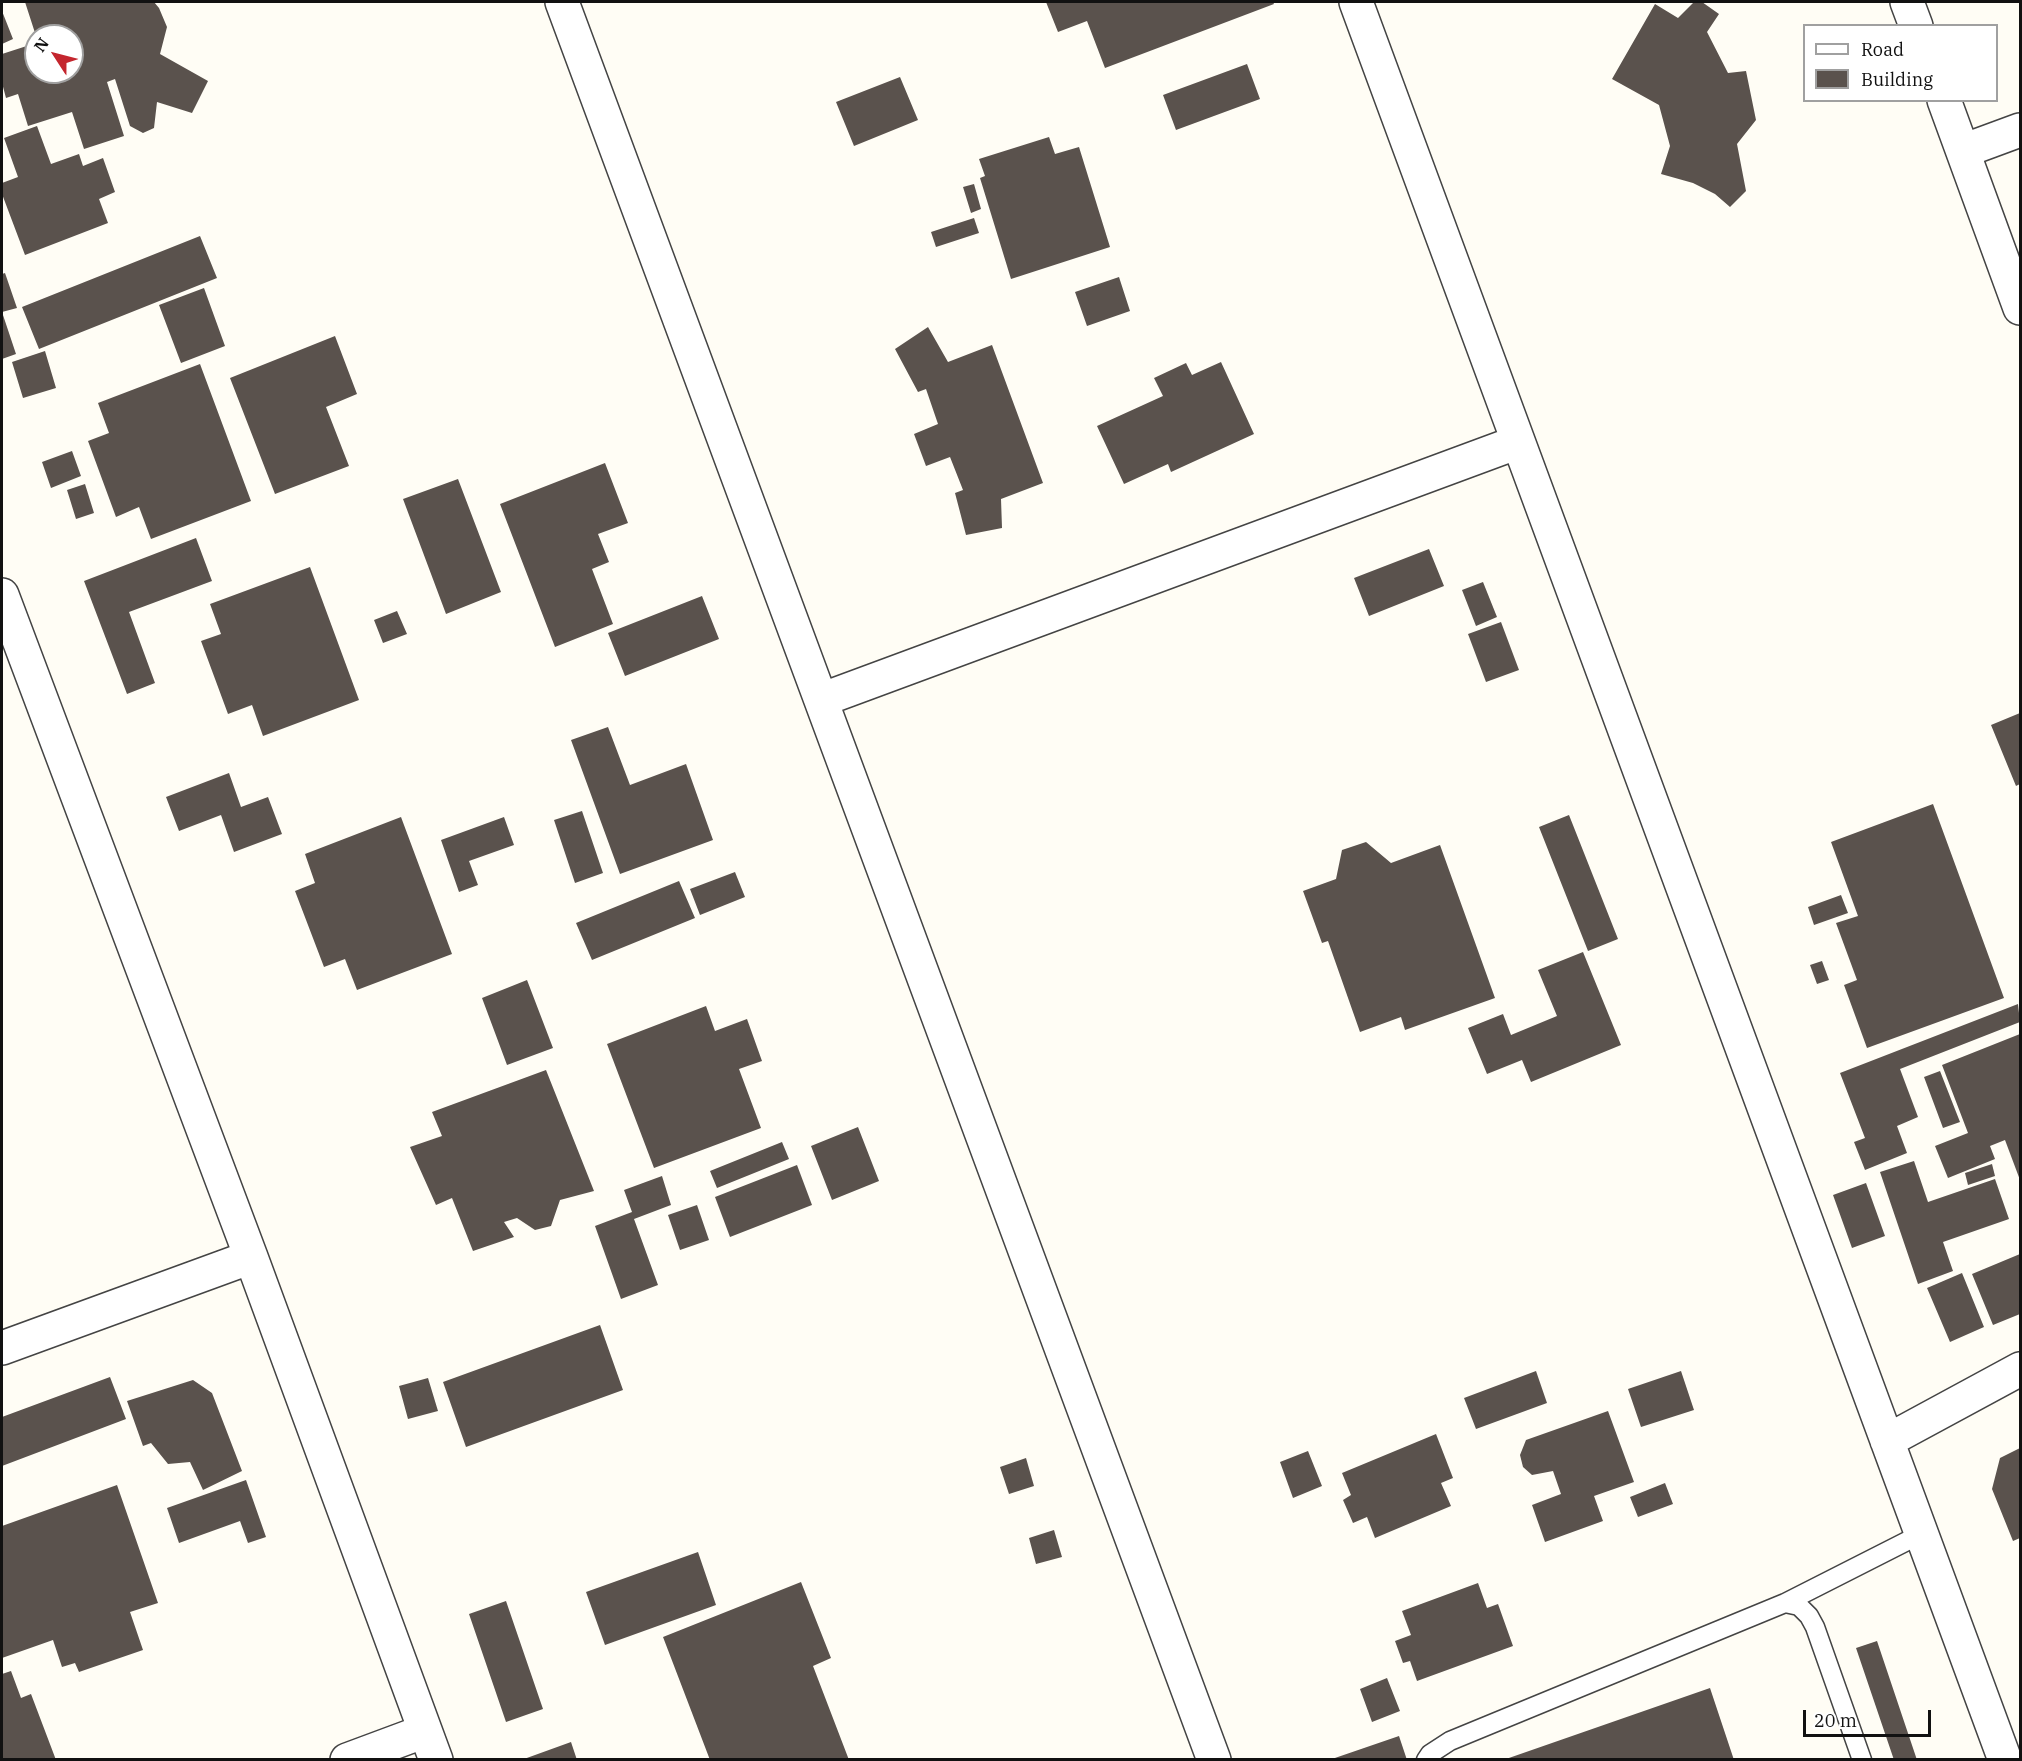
<!DOCTYPE html>
<style>
body{margin:0}
#map{position:relative;width:2022px;height:1761px;overflow:hidden;background:#fffdf5;font-family:"IBM Plex Serif",serif}
canvas{display:block}
.frame{position:absolute;inset:0;border:3px solid #111;pointer-events:none}
.legend{position:absolute;left:1803px;top:24px;width:195px;height:78px;box-sizing:border-box;background:#fff;border:2px solid #a0a0a0;margin:0;padding:8px 10px;list-style:none;font-size:18px;color:#111}
.legend li{display:flex;align-items:center;gap:12px;height:30px}
.legend b{width:30px;border:2px solid #a0a0a0}
.north{position:absolute;left:24px;top:24px;width:60px;height:60px;box-sizing:border-box;background:#fff;border:2px solid #a0a0a0;border-radius:50%;rotate:306deg;font-size:16px;font-weight:700;line-height:24px;text-align:center;color:#111}
.north::after{content:'';display:block;margin:auto;width:21px;height:27px;background:#c4262e;clip-path:polygon(50% 0,100% 100%,50% 72%,0 100%)}
.scale{position:absolute;left:1803px;top:1710px;width:128px;height:27px;box-sizing:border-box;border:3px solid #111;border-top:0;padding-left:8px;font-size:18px;line-height:21px;white-space:nowrap;color:#111;-webkit-text-stroke:4px #fff;paint-order:stroke}
</style>
<div id="map">
<canvas width="2022" height="1761"></canvas>
<div class="frame"></div>
<ul class="legend">
<li><b style="height:8px;background:#fff"></b>Road</li>
<li><b style="height:16px;background:#5a524d"></b>Building</li>
</ul>
<div class="north">N</div>
<div class="scale">20 m</div>
</div>
<script>
const ctx = document.querySelector('canvas').getContext('2d');
ctx.lineJoin = 'round';
function fillPath(path, color) {
  ctx.fillStyle = color;
  ctx.fill(path, 'evenodd');
}
function shape(rows) {
  const path = new Path2D();
  for (const r of rows) {
    path.moveTo(r[0], r[1]);
    for (let i = 2; i < r.length; i += 2) path.lineTo(r[i], r[i + 1]);
  }
  return path;
}
function strokePath(path, color, width, dash) {
  ctx.strokeStyle = color;
  ctx.lineWidth = width;
  ctx.lineCap = dash ? 'butt' : 'round';
  ctx.setLineDash(dash || []);
  ctx.stroke(path);
}
const building = shape([
 [25,2,154,2,159,8,167,27,160,54,208,81,192,113,157,102,154,128,143,133,130,126,115,79,107,82,124,136,84,149,72,112,28,126,18,94,6,98,2,83,2,54,36,43,36,72,72,72,72,36,36,36],
 [1046,2,1273,2,1274,4,1105,68,1087,21,1058,32],
 [1694,2,1702,2,1719,14,1707,32,1728,73,1746,71,1756,120,1737,144,1746,191,1730,207,1715,194,1693,183,1661,174,1670,146,1659,105,1612,79,1655,4,1678,18],
 [2,11,13,39,2,44],
 [1247,64,1260,99,1176,130,1163,95],
 [900,77,918,120,854,146,836,102],
 [37,126,51,164,79,154,83,166,103,158,115,192,99,199,108,223,25,255,2,194,2,183,18,177,4,138],
 [1049,137,1055,154,1079,147,1110,247,1011,279,980,178,985,176,979,159],
 [974,184,981,209,971,213,963,187],
 [974,218,979,233,936,247,931,232],
 [200,236,217,278,39,349,22,307],
 [5,273,17,308,2,312,16,354,2,359,2,274],
 [1119,277,1130,311,1087,326,1075,292],
 [204,288,225,346,181,363,159,305],
 [928,327,948,362,992,345,1043,483,1001,499,1002,528,966,535,955,493,963,490,950,457,926,466,914,434,938,424,926,389,918,392,895,349],
 [335,336,357,394,326,407,349,466,275,494,230,378],
 [45,351,56,388,23,398,12,362],
 [1221,362,1254,434,1171,472,1168,464,1124,484,1097,426,1163,396,1154,378,1186,363,1192,375],
 [200,364,251,501,151,539,139,507,116,517,88,441,109,433,98,403],
 [72,451,81,476,51,488,42,462],
 [605,463,628,523,598,534,609,562,592,569,613,624,555,647,500,504],
 [458,479,501,592,446,614,403,499],
 [85,484,94,513,76,519,67,490],
 [196,538,212,581,129,612,155,683,127,694,84,581],
 [1429,549,1444,586,1369,616,1354,578],
 [310,567,359,700,263,736,252,705,228,714,201,641,221,634,210,604],
 [1483,582,1497,617,1476,626,1462,590],
 [702,596,719,639,625,676,608,633],
 [397,611,407,634,383,643,374,620],
 [1501,622,1519,670,1486,682,1468,634],
 [2020,713,2020,784,2016,786,1991,725],
 [608,727,630,785,686,764,713,840,620,874,571,740],
 [229,773,241,807,268,797,282,834,234,852,221,815,179,831,166,797],
 [1933,804,2004,998,1867,1048,1844,985,1857,980,1836,923,1858,916,1831,842],
 [582,811,603,873,575,883,554,820],
 [1569,815,1618,939,1588,951,1539,827],
 [401,817,452,954,357,990,345,959,324,967,295,891,315,883,305,854],
 [504,817,514,845,469,861,478,885,459,892,441,840],
 [1366,842,1391,863,1440,845,1495,998,1405,1030,1401,1017,1360,1032,1328,941,1322,943,1303,891,1336,879,1342,850],
 [735,872,745,897,700,915,690,889],
 [679,881,695,918,592,960,576,923],
 [1841,895,1848,913,1814,925,1808,907],
 [1583,952,1621,1045,1531,1082,1522,1060,1487,1074,1468,1028,1503,1014,1511,1035,1557,1016,1538,970],
 [1822,961,1829,980,1817,984,1810,965],
 [527,980,553,1048,507,1065,482,998],
 [2018,1004,2020,1022,1900,1069,1918,1117,1897,1126,1907,1153,1865,1170,1854,1142,1865,1138,1840,1073],
 [706,1006,715,1031,747,1019,762,1061,739,1069,761,1128,654,1168,607,1044],
 [2020,1034,2020,1180,2005,1140,1990,1146,1995,1159,1948,1178,1935,1146,1968,1133,1942,1065],
 [546,1070,594,1191,560,1200,551,1226,535,1230,517,1218,504,1222,514,1237,473,1251,452,1198,436,1205,410,1147,442,1136,432,1112],
 [1940,1071,1960,1122,1943,1128,1924,1077],
 [858,1127,879,1181,832,1200,811,1146],
 [782,1142,789,1159,717,1188,710,1171],
 [1914,1161,1928,1202,1995,1179,2009,1219,1943,1242,1953,1271,1918,1284,1880,1172],
 [1992,1164,1995,1176,1968,1185,1965,1173],
 [797,1165,812,1205,730,1237,715,1197],
 [662,1176,671,1205,634,1219,658,1285,621,1299,595,1226,632,1212,624,1190],
 [1866,1183,1885,1236,1852,1248,1833,1195],
 [697,1205,709,1240,680,1250,668,1215],
 [2020,1254,2020,1314,1993,1325,1972,1274],
 [1962,1273,1984,1327,1950,1342,1927,1288],
 [600,1325,623,1390,466,1447,443,1382],
 [1536,1371,1547,1403,1476,1429,1464,1398],
 [1681,1371,1694,1410,1641,1427,1628,1389],
 [110,1377,126,1419,2,1466,2,1417],
 [428,1378,438,1411,408,1419,399,1386],
 [193,1380,212,1393,242,1471,203,1490,190,1462,168,1464,151,1443,143,1446,127,1401],
 [1608,1411,1634,1482,1594,1496,1603,1521,1545,1542,1532,1505,1561,1494,1553,1471,1532,1475,1523,1467,1520,1455,1526,1440],
 [1436,1434,1453,1478,1441,1483,1451,1506,1375,1538,1367,1517,1353,1523,1343,1500,1351,1495,1342,1473],
 [2020,1448,2020,1538,2013,1541,1992,1489,2000,1458],
 [1308,1451,1322,1486,1293,1498,1280,1462],
 [1026,1458,1034,1486,1009,1494,1000,1467],
 [246,1480,266,1537,248,1543,240,1521,179,1543,167,1508],
 [1665,1483,1673,1504,1638,1517,1630,1497],
 [117,1485,158,1603,130,1612,143,1650,79,1672,75,1663,62,1667,53,1640,2,1658,2,1526],
 [1054,1530,1062,1557,1036,1564,1029,1538],
 [698,1552,716,1605,605,1645,586,1592],
 [801,1582,831,1658,813,1666,849,1760,710,1760,663,1637],
 [1478,1583,1487,1608,1498,1604,1513,1646,1417,1681,1410,1661,1403,1663,1395,1641,1411,1635,1402,1611],
 [506,1601,543,1709,506,1722,469,1614],
 [1877,1641,1917,1760,1894,1760,1856,1648],
 [11,1671,21,1698,31,1694,56,1760,2,1760,2,1674],
 [1387,1678,1400,1711,1372,1722,1360,1689],
 [1710,1688,1734,1760,1506,1760,1506,1759],
 [1399,1736,1407,1760,1332,1760,1332,1759],
 [571,1742,577,1760,525,1760,524,1759]
]);
const service = shape([
 [1785,1603,1921,1534],
 [1426,1760,1430,1754,1450,1741,1785,1603,1799,1606,1809,1616,1815,1627,1862,1760]
]);
const minor = shape([
 [562,2,1214,1760],
 [1356,2,2005,1760],
 [1907,2,1916,26],
 [1944,100,2020,308],
 [1963,151,2020,130],
 [2,595,251,1257,436,1760],
 [821,700,1518,442],
 [2,1348,251,1257],
 [1887,1441,2020,1369],
 [347,1760,425,1731]
]);
fillPath(building, '#5a524d');
strokePath(service, '#444', 21);
strokePath(minor, '#444', 36);
strokePath(service, '#fff', 18);
strokePath(minor, '#fff', 33);
</script>
